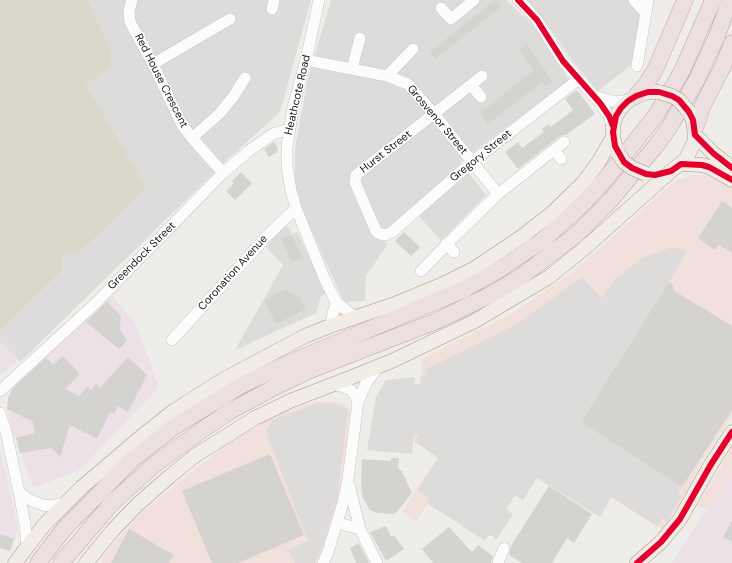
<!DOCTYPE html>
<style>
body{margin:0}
canvas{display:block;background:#efede9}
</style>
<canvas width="732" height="563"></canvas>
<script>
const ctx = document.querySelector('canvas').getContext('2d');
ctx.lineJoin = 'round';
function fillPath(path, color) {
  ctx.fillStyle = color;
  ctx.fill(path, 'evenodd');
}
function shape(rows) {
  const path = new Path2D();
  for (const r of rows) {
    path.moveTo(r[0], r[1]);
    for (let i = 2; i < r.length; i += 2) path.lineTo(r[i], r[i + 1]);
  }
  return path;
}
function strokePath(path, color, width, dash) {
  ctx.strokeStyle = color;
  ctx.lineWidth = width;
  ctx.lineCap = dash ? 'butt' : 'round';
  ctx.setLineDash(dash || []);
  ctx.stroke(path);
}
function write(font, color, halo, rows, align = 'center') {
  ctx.font = font + ' "DM Sans",sans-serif';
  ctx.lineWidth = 3;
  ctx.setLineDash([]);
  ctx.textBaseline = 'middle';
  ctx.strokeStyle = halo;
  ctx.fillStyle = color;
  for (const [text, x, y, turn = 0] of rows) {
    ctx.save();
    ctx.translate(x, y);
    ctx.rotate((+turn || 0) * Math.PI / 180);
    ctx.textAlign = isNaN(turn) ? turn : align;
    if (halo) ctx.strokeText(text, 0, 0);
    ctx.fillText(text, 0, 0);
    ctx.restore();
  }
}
const residential = shape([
 [88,0,311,0,280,112,229,158,20,362,0,342,0,331,62,271,62,258,67,253,79,253,145,188,86,85,109,69,112,54],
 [331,0,506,0,535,27,569,80,460,162,486,195,441,241,411,207,378,238,388,244,366,276,365,301,344,302,300,205,295,185,295,149,308,78],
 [522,0,643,0,631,65,598,91,573,61,544,20],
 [284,226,289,228,292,234,297,232,308,255,286,268,266,247]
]);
const commercial = shape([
 [692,175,706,175,732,188,732,416,703,460,685,494,663,529,656,526,611,497,600,517,537,478,523,500,515,495,506,509,513,514,496,540,493,536,488,536,485,541,428,503,415,522,402,511,438,458,414,441,421,376,422,358,508,316,567,276,603,246,654,199,675,181],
 [331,401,343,403,350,408,348,431,339,499,328,538,317,563,103,563,101,562,101,558,143,511,199,466,228,444,276,414,315,402],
 [732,448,732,477,710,510,697,507]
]);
const industrial = shape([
 [112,296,135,322,159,387,80,470,33,488,31,479,28,475,16,438,14,438,8,414,9,411,7,409,8,398,13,388],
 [0,342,18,360,0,376],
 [0,447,18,528,10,551,0,548],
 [732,477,732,563,672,563,702,515,710,509]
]);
const religious = shape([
 [669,248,678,248,687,251,669,282,581,422,682,487,678,493,682,497,667,521,662,518,657,526,611,497,600,517,537,478,523,500,515,495,506,509,513,514,496,540,493,536,488,536,485,541,427,503,430,499,417,490,438,458,414,441,419,435,414,435,412,454,367,450,376,397,386,380,415,377,414,384,420,384,420,387,421,376,427,375,424,370,515,325,582,277,602,298,614,280,642,258],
 [308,255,326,294,321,296,316,313,235,350,283,265,286,268],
 [318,403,333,404,348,409,337,499,324,542,315,563,295,563,288,550,308,541,267,435,267,428,272,420]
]);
const construction = shape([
 [0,0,88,0,112,54,109,69,86,85,146,188,79,253,67,253,62,258,62,271,0,331]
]);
const building = shape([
 [495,0,501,7,435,59,430,52],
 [527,44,553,82,546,87,542,82,488,124,480,113,534,70,519,50],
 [577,90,595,114,566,135,560,136,518,169,505,152,518,142,522,148,544,132,542,129,549,124,551,127,573,110,565,99],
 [274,142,278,149,277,152,269,157,264,149],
 [241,172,252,183,235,200,226,191,234,183,232,181],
 [722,201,732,208,732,253,719,245,715,250,698,238],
 [404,232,420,247,411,256,395,241],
 [292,235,302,258,292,262,281,239],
 [669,282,674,286,673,290,732,326,732,410,682,487,581,422],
 [287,289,289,294,293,293,295,298,299,296,306,309,276,324,264,300],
 [107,302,121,316,120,329,127,341,119,349,86,322],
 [63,356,80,374,65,389,79,396,88,386,91,390,96,384,100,388,128,357,147,375,128,412,118,406,114,414,110,412,97,439,70,425,60,457,52,448,20,453,16,438,35,433,33,422,7,409,8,398,13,388,46,358,53,365],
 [270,454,304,535,238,563,212,563,182,491],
 [391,458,399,458,398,468,403,472,402,474,407,479,406,480,412,493,397,512,392,514,377,513,370,510,363,498,361,484,362,459,391,461],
 [549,486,592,514,574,543,567,538,552,563,522,563,509,555,511,546],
 [732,521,732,542,723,537],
 [386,526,391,537,394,535,404,549,386,561,370,532],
 [449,527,472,552,478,545,493,556,491,563,433,563,422,549],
 [129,529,174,555,169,563,111,563],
 [0,534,14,539,10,551,0,548],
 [359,543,369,563,356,563,350,548]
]);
const minor = shape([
 [132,0,129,11,130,22,153,64,182,125,192,138,223,173],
 [319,0,306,60,293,108,287,147,287,166,291,191,296,208,325,280,336,302,355,317],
 [518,0,523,4,537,20,563,61,600,103,609,116,613,126],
 [634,0,646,13],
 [441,8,451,19,474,0],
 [272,9,274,0],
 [306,60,387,76,408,84,434,114,498,194],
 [153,64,230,19],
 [637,66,648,0],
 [352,69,360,38],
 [387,76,413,49],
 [482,76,356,175,355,182,376,231,380,234,385,235,392,232,472,162,579,79],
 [471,85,481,97],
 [595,96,611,101,628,101],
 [192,138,220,113,233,97,245,78],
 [554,150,561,159],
 [446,244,454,252],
 [421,271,457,234,498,194,564,142],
 [330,326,336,302],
 [172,340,269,234,296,208],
 [332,385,341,386,351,390,355,395,358,402],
 [0,391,96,303,223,173,250,150,273,134,289,129],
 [0,413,6,432,19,492,25,525,27,546],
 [349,485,360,529,377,563],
 [19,492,28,499,43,505,51,506,66,503],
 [339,522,342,524,360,529],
 [323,563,328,552,343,503,348,479,358,402,366,383,379,366],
 [498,563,504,548]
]);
const major = shape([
 [695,135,713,153,732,168],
 [615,145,613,137,613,126,616,116,621,108,628,101,636,96,648,92,659,92],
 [681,164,702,165,709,167,732,180],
 [15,563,44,525,82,487,142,436,175,410,224,379,305,336,330,326,397,303,441,285,475,268,524,235,552,213,583,183,598,163,613,137],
 [86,563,113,530,138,504,170,476,196,455,255,418,290,401,347,379,394,360,475,321,549,277,586,247,671,171,686,159,695,141,695,128,692,118],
 [637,563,661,542,680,519,710,466,732,432]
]);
const highway = shape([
 [636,96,647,83,656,68,685,0],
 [695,128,703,105,723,66,732,43],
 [38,563,64,529,133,459,174,427,242,385,284,365,463,290,502,268,543,240,561,224,586,201,607,177,656,115,682,71,713,0],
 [61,563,112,503,154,465,202,430,232,410,277,386,308,371,434,322,488,296,519,278,576,235,610,201,655,147,669,128,696,81,717,36,730,0]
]);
const majorBridge = shape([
 [659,92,672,96,679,100,689,112],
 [618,153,624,162,632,168,646,174]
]);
const bus1 = shape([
 [518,0,537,20,563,61,600,103,609,116,613,126],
 [732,168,713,153,695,135,693,120,689,112,679,100,672,96,659,92,648,92,636,96,628,101,621,108,616,116,613,132,615,146,624,162,632,168,646,174,655,175,671,171,681,164,702,165,709,167,732,180],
 [637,563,661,542,680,519,710,466,732,432]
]);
const streetNames = [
 ["Red House Crescent",161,81,63],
 ["Heathcote Road",298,95,-77],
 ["Grosvenor Street",437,120,50],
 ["Hurst Street",386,152,-38],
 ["Gregory Street",481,156,-39],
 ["Greendock Street",142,256,-45],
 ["Coronation Avenue",233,273,-48]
];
fillPath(residential, '#dedcda');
fillPath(commercial, '#f2e0dd');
fillPath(industrial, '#ede1e8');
fillPath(religious, '#dddcda');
fillPath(construction, '#d9d8ca');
fillPath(building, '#d5d3d0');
strokePath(minor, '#c7c6c5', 12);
strokePath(major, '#a69a85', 15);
strokePath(highway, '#c79daa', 17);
strokePath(minor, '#fdfcfc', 11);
strokePath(major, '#f2ece6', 14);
strokePath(highway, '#ecdfe0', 16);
strokePath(majorBridge, '#a69a85', 15, []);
strokePath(majorBridge, '#f2ece6', 14);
strokePath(bus1, '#e4002b', 6);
write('11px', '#202020', '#fff', streetNames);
</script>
